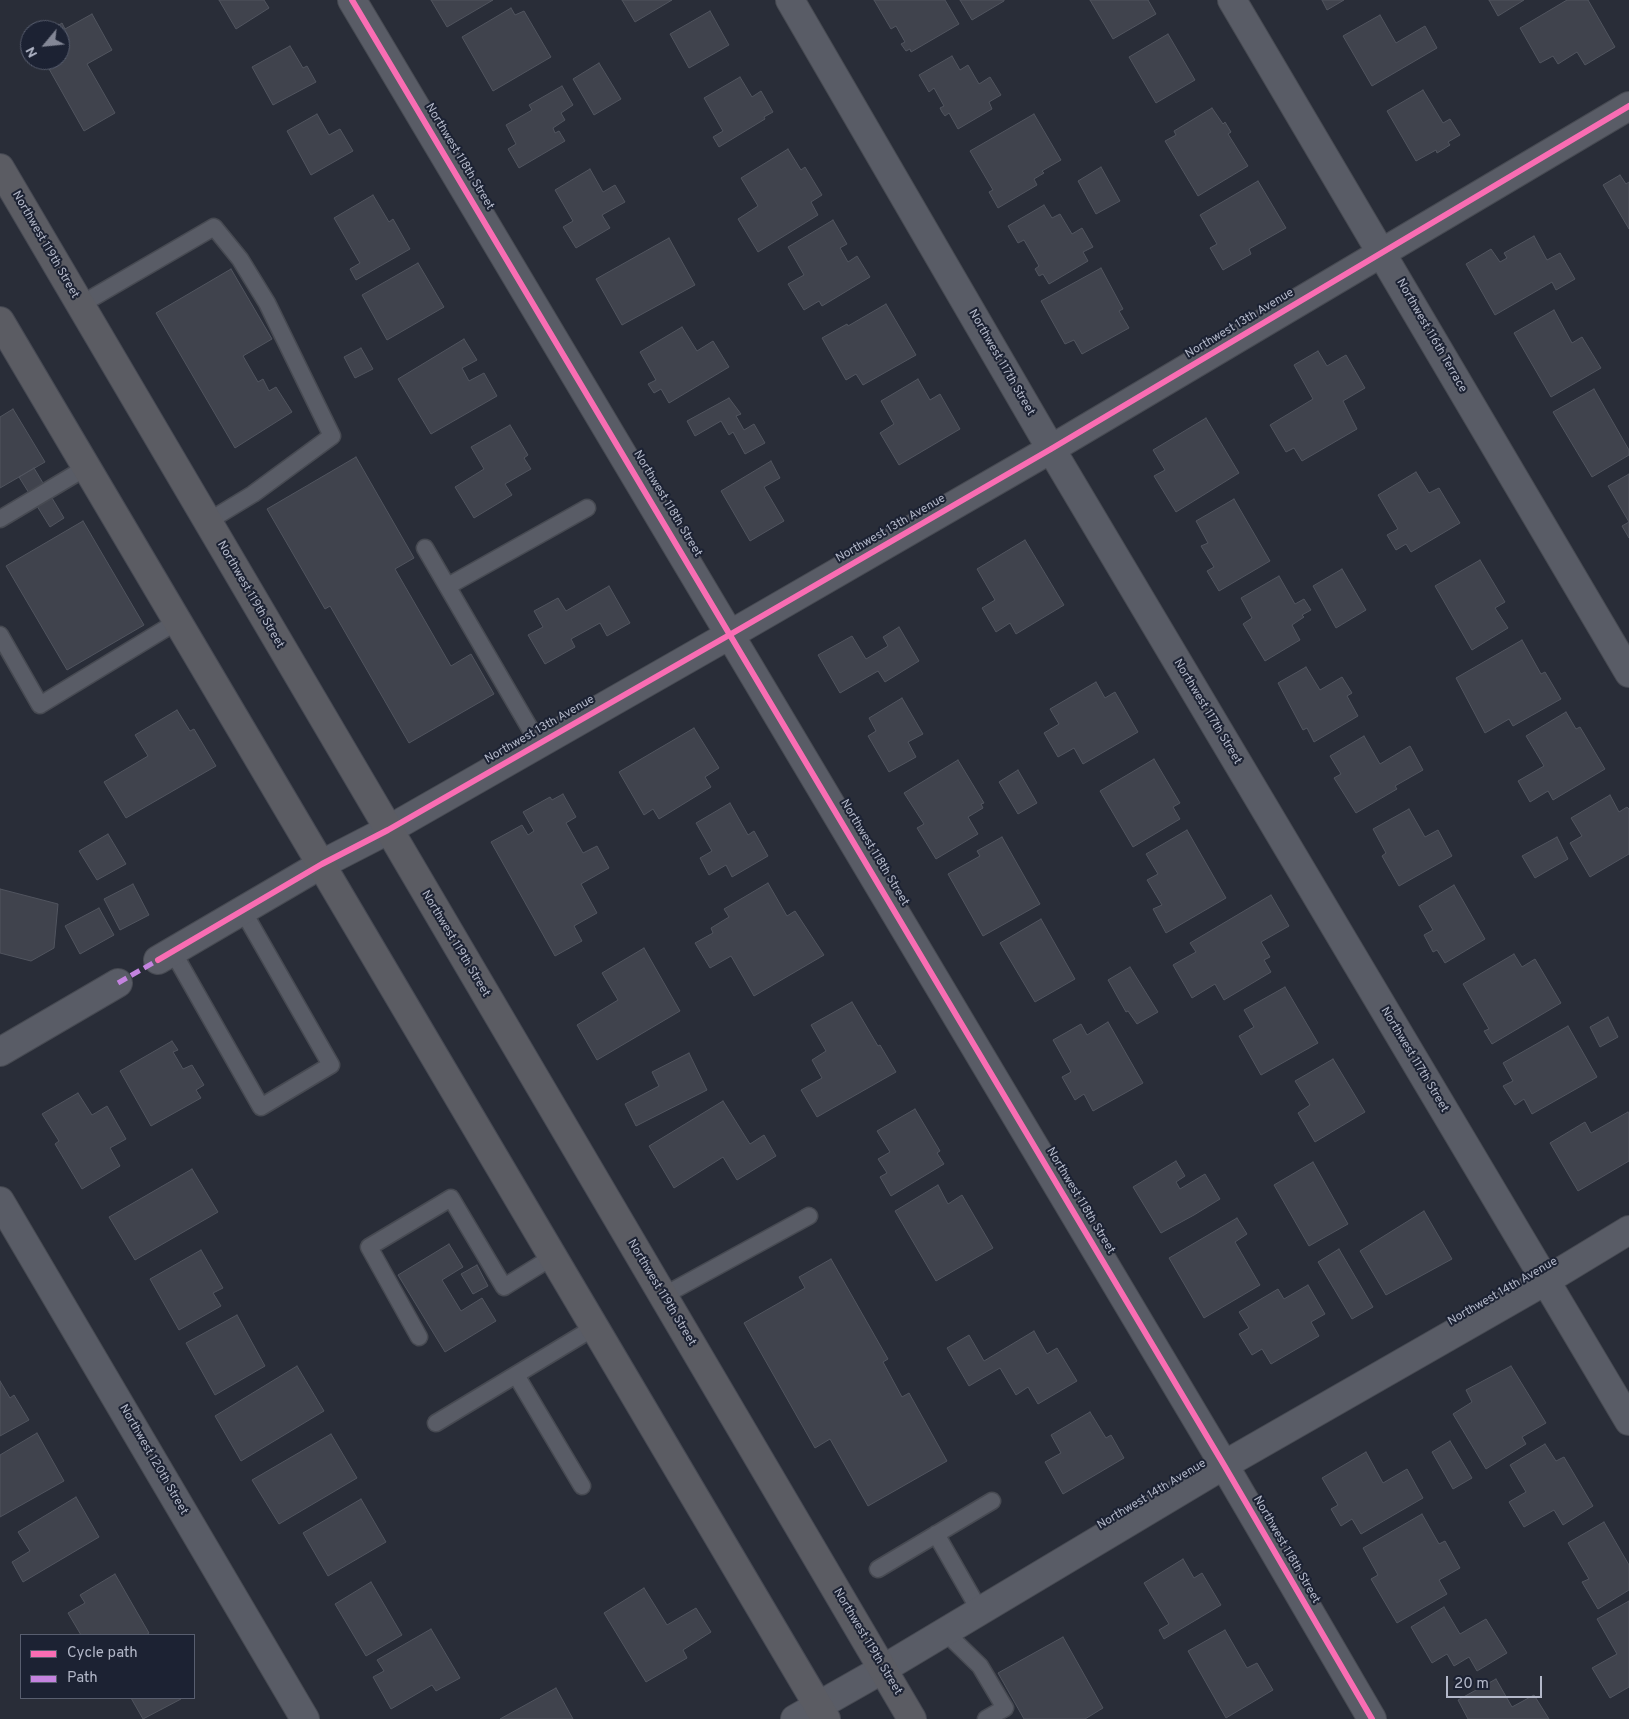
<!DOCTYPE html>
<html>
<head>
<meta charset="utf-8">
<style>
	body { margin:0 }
	#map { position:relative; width:1629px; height:1719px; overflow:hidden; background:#292d38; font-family:Overpass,sans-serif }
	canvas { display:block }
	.legend { position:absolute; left:20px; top:1634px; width:175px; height:65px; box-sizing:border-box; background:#1c2233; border:1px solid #585e6f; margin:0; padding:6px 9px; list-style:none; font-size:15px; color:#b3b8c9 }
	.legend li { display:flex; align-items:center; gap:10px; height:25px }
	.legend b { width:25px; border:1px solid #585e6f }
	.north { position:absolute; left:20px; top:20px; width:50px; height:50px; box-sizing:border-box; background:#1c2233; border:1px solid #585e6f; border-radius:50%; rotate:242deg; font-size:14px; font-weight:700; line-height:20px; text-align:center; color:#b3b8c9 }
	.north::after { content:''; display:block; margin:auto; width:18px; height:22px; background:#838796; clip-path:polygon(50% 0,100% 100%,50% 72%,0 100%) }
	.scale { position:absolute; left:1446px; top:1676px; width:96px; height:22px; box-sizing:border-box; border:2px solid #b3b8c9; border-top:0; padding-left:6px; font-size:15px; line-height:18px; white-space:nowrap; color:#b3b8c9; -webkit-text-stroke:4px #1c2233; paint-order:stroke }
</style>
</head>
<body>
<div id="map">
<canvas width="1629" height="1719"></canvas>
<ul class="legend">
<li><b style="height:6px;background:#f96db3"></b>Cycle path</li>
<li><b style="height:6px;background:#c483df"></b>Path</li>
</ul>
<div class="north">N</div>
<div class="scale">20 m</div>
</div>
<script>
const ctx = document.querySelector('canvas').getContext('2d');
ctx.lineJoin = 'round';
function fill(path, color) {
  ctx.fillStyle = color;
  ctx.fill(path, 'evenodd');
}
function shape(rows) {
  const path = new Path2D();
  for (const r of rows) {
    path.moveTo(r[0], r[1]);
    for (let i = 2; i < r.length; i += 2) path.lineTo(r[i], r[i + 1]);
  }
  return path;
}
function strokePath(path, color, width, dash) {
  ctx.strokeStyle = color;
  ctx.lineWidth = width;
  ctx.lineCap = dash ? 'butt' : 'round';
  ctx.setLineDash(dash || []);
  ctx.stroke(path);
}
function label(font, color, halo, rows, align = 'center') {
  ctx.font = font + ' Overpass,sans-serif';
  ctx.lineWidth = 4;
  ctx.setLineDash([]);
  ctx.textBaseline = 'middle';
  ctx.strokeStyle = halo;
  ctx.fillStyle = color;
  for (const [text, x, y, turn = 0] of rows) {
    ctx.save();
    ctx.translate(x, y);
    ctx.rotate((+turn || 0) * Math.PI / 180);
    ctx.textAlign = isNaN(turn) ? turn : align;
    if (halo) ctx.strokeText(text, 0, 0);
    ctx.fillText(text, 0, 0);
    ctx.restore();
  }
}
const building = shape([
	[219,0,264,0,269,8,236,29,219,0],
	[431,0,493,0,447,27,431,0],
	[622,0,672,0,635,22,622,0],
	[874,0,945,0,959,24,911,52,910,49,906,51,901,44,905,42,896,26,891,29,874,0],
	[960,0,1004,0,1004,1,972,20,960,0],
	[1090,0,1148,0,1156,14,1113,39,1090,0],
	[1322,0,1344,0,1327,10,1322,0],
	[1489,0,1524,0,1498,16,1489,0],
	[1567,0,1588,0,1615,47,1585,65,1577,52,1558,64,1553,56,1540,63,1520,28,1567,0],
	[511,8,515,15,524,11,551,57,493,91,462,37,511,8],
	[710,11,729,45,689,68,670,34,710,11],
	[92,14,112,50,87,64,115,113,84,131,44,60,60,60,60,30,51,30,62,23,65,29,92,14],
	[1380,15,1396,43,1425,26,1437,48,1372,86,1343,36,1380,15],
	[1168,34,1195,80,1156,103,1129,57,1168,34],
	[290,46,303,68,307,66,316,82,273,105,252,67,290,46],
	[952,56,960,70,968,65,979,84,990,77,1001,95,989,102,992,109,958,129,949,113,945,116,942,112,940,108,944,106,934,88,929,92,919,75,952,56],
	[599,63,621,99,594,115,573,79,599,63],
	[740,77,752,97,761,91,773,112,764,117,765,119,719,147,713,137,723,131,704,98,740,77],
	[562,86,573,105,561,113,565,120,553,128,555,133,559,131,565,141,519,168,508,149,516,144,506,125,532,110,529,105,562,86],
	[1423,90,1443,123,1450,119,1460,135,1448,142,1450,145,1437,153,1436,150,1416,161,1387,111,1423,90],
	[1212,108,1223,124,1225,122,1231,132,1228,134,1248,166,1198,196,1165,141,1176,135,1174,131,1212,108],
	[317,114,329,135,340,129,353,151,311,175,287,131,317,114],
	[1034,114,1061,160,1042,171,1044,173,1034,179,1037,185,998,208,989,192,993,190,970,151,1034,114],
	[788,149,801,170,805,167,822,195,811,202,818,215,758,252,738,219,758,206,741,178,788,149],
	[1101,167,1120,201,1096,214,1078,181,1101,167],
	[590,169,603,192,615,185,625,202,602,215,610,228,576,248,563,227,573,221,555,190,590,169],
	[1620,175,1626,184,1629,182,1629,229,1603,185,1620,175],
	[1258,181,1286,228,1249,249,1251,254,1223,270,1210,248,1217,244,1200,215,1258,181],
	[373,195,389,222,393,219,410,249,356,280,350,269,360,263,334,218,373,195],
	[1044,205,1052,218,1060,214,1072,234,1082,228,1093,247,1083,252,1088,261,1049,284,1043,274,1039,276,1035,269,1039,266,1024,240,1018,243,1008,226,1044,205],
	[833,220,847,244,840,248,848,262,857,256,870,277,822,306,819,301,804,310,788,284,804,275,788,247,833,220],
	[1534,236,1547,260,1560,253,1575,279,1556,290,1552,282,1495,315,1466,264,1491,249,1500,262,1507,258,1504,253,1534,236],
	[669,238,695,285,622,325,596,279,669,238],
	[418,263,444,307,387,340,362,295,418,263],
	[1101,268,1123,309,1119,311,1129,328,1082,354,1074,340,1065,344,1041,301,1101,268],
	[231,269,272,339,243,356,258,382,263,379,269,391,276,387,292,412,235,448,156,313,231,269],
	[886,304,916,355,863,385,856,374,846,380,822,338,847,324,848,326,886,304],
	[1554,310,1572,343,1582,337,1601,368,1551,397,1514,333,1554,310],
	[682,327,697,351,713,341,729,367,669,403,661,389,654,393,648,384,656,380,640,352,682,327],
	[464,339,477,360,462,368,469,381,484,373,497,396,431,434,398,379,464,339],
	[361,348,373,369,355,378,344,357,361,348],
	[1318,351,1327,366,1346,355,1365,388,1343,401,1357,429,1302,461,1294,448,1286,452,1270,425,1313,399,1294,365,1318,351],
	[918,379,930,400,940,394,960,429,899,465,880,433,894,424,881,401,918,379],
	[1594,389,1629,450,1629,455,1592,477,1553,412,1594,389],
	[729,398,741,414,736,416,744,430,754,424,765,443,745,454,733,432,729,435,721,421,695,436,687,421,729,398],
	[13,409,45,462,0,488,0,417,13,409],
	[1206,418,1239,473,1176,512,1154,476,1165,470,1153,450,1206,418],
	[510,425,528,455,524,458,531,469,505,484,512,495,474,518,455,487,484,469,471,447,510,425],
	[356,457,414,558,395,569,451,666,471,654,494,694,409,743,330,606,325,609,267,509,356,457],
	[771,461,780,478,764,487,784,521,750,541,721,491,771,461],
	[34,468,64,518,50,527,19,477,34,468],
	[1416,472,1429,493,1439,488,1460,523,1411,552,1406,544,1396,550,1387,535,1398,529,1378,495,1416,472],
	[1629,474,1629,538,1622,526,1629,522,1608,486,1629,474],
	[1234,499,1270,561,1219,591,1207,571,1214,567,1201,546,1208,543,1196,521,1234,499],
	[83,521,144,625,67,670,6,566,83,521],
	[1025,540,1064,605,1016,634,1010,623,996,632,982,608,995,600,977,569,1025,540],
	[1480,560,1505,602,1495,608,1508,628,1472,650,1435,586,1480,560],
	[1342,569,1366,610,1336,628,1313,586,1342,569],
	[1279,576,1295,604,1304,599,1311,610,1302,615,1304,617,1292,625,1300,640,1265,661,1243,624,1252,618,1241,598,1279,576],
	[609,586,630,623,607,636,600,623,571,639,575,647,545,664,528,635,543,627,534,611,558,598,566,611,609,586],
	[899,627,919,661,885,682,878,671,840,693,818,655,852,636,866,659,888,646,883,637,899,627],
	[1522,640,1541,674,1545,672,1561,699,1513,726,1509,719,1485,733,1456,678,1522,640],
	[1306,667,1320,690,1342,677,1352,693,1347,696,1358,716,1314,742,1307,728,1303,730,1278,683,1306,667],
	[1096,682,1105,698,1115,692,1138,732,1083,764,1074,748,1058,757,1044,733,1059,724,1050,709,1096,682],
	[902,698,923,734,908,742,916,757,889,772,868,736,876,731,869,718,902,698],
	[177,710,190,731,194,729,216,766,126,818,104,782,148,756,135,735,177,710],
	[1566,712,1576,729,1580,727,1605,769,1553,800,1548,791,1530,802,1518,781,1544,766,1526,736,1566,712],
	[694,728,719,768,705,777,711,787,659,819,653,809,644,815,619,772,694,728],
	[1364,736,1380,764,1410,746,1423,770,1395,786,1397,789,1356,813,1334,778,1341,774,1330,756,1364,736],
	[1154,759,1180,803,1173,807,1180,819,1133,847,1100,791,1154,759],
	[958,760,984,803,981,804,983,808,968,817,978,834,936,859,917,828,924,824,904,793,958,760],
	[1018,770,1037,803,1018,814,999,782,1018,770],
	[563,794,576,817,566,823,583,853,597,846,609,868,581,884,597,913,574,926,582,941,555,956,491,842,522,825,528,835,534,831,523,812,550,797,552,800,563,794],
	[1610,795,1619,812,1627,807,1629,809,1629,854,1590,877,1570,843,1582,836,1571,818,1610,795],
	[730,803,748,835,754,831,768,856,732,877,726,865,709,875,700,858,712,851,696,823,730,803],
	[1409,809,1425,837,1438,830,1452,856,1399,886,1382,856,1386,853,1373,829,1409,809],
	[1187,830,1226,898,1166,933,1153,909,1162,905,1147,880,1158,874,1146,854,1187,830],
	[108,834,126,864,97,880,79,851,108,834],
	[1002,837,1040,904,983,936,948,874,980,856,977,851,1002,837],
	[1557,837,1568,859,1535,878,1522,856,1557,837],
	[768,883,787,916,795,911,824,955,754,996,731,956,710,968,695,943,713,933,711,928,729,917,724,909,768,883],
	[133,884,149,915,120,930,104,899,133,884],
	[1454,885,1485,939,1445,963,1437,950,1433,952,1424,935,1433,930,1419,906,1454,885],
	[0,889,58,904,54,948,31,961,0,953,0,889],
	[1271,895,1289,926,1261,942,1270,957,1264,960,1271,972,1224,1000,1215,984,1192,998,1173,965,1196,952,1190,943,1271,895],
	[99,908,114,935,80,954,65,926,99,908],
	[1041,919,1075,979,1035,1002,1000,943,1041,919],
	[644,948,680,1011,597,1060,577,1025,618,1000,602,973,644,948],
	[1514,954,1522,967,1535,959,1561,1003,1492,1044,1484,1031,1489,1029,1463,984,1514,954],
	[1130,967,1158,1012,1137,1024,1128,1011,1126,1012,1108,980,1130,967],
	[1285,987,1318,1043,1261,1075,1239,1036,1254,1027,1244,1010,1285,987],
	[852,1002,878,1046,880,1045,896,1072,817,1117,801,1090,822,1078,812,1060,826,1051,811,1025,852,1002],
	[1608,1017,1618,1037,1600,1047,1590,1027,1608,1017],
	[1108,1022,1143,1083,1093,1111,1084,1094,1075,1100,1062,1077,1071,1072,1053,1040,1081,1024,1087,1035,1108,1022],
	[1568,1026,1597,1077,1532,1114,1524,1099,1515,1105,1503,1086,1513,1081,1503,1063,1568,1026],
	[172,1041,178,1050,173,1052,183,1069,192,1065,204,1085,196,1090,201,1098,151,1126,120,1071,172,1041],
	[689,1053,707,1090,636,1126,625,1104,659,1086,652,1072,689,1053],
	[1333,1059,1365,1112,1315,1142,1298,1113,1310,1105,1295,1081,1333,1059],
	[78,1093,92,1115,107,1106,126,1139,110,1148,120,1166,82,1189,55,1144,59,1141,42,1114,78,1093],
	[723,1101,750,1144,764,1135,776,1156,737,1180,723,1157,674,1188,649,1146,723,1101],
	[915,1109,940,1151,937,1153,944,1164,891,1196,880,1177,887,1173,878,1159,890,1152,877,1131,915,1109],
	[1628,1112,1629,1114,1629,1161,1578,1191,1550,1143,1585,1122,1591,1133,1628,1112],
	[1176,1161,1185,1176,1176,1182,1180,1189,1205,1174,1220,1199,1194,1215,1161,1233,1133,1187,1176,1161],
	[1313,1162,1348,1224,1309,1246,1274,1185,1313,1162],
	[192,1169,218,1212,135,1260,109,1217,192,1169],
	[938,1185,948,1204,962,1195,993,1248,936,1281,895,1211,938,1185],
	[1424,1211,1452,1259,1386,1295,1360,1251,1424,1211],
	[1237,1218,1247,1234,1235,1242,1260,1285,1204,1318,1169,1258,1237,1218],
	[449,1244,463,1267,442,1280,461,1311,482,1298,496,1321,445,1352,398,1275,449,1244],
	[1339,1249,1373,1307,1352,1319,1318,1262,1339,1249],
	[201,1250,223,1288,213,1293,221,1306,179,1330,150,1279,201,1250],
	[831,1259,888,1359,883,1362,902,1397,909,1393,947,1461,868,1506,830,1439,815,1448,744,1323,805,1288,799,1277,831,1259],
	[477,1265,488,1286,473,1294,461,1274,477,1265],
	[1308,1285,1325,1314,1311,1322,1319,1336,1271,1364,1262,1349,1252,1355,1239,1334,1249,1328,1239,1312,1278,1289,1284,1299,1308,1285],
	[237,1315,265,1366,215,1395,186,1343,237,1315],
	[1034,1331,1047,1354,1057,1348,1077,1381,1038,1404,1028,1387,1016,1395,1000,1368,969,1386,947,1348,969,1335,984,1361,1034,1331],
	[297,1366,324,1411,241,1461,215,1416,297,1366],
	[1511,1366,1546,1423,1522,1437,1526,1444,1486,1469,1453,1414,1472,1402,1466,1390,1511,1366],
	[0,1381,10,1398,14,1395,29,1420,0,1436,0,1381],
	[1090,1412,1106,1438,1111,1435,1124,1458,1063,1494,1045,1462,1061,1453,1051,1435,1090,1412],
	[37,1433,64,1481,0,1517,0,1455,37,1433],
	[331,1434,357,1478,279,1524,252,1480,331,1434],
	[1450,1441,1472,1478,1453,1489,1432,1452,1450,1441],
	[1545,1444,1556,1461,1564,1457,1593,1506,1563,1525,1554,1510,1524,1527,1509,1502,1526,1492,1510,1465,1545,1444],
	[1366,1452,1383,1483,1407,1469,1423,1498,1361,1534,1352,1519,1341,1526,1331,1509,1338,1505,1322,1478,1366,1452],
	[76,1497,99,1537,23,1582,12,1562,30,1551,18,1532,76,1497],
	[361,1499,386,1542,328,1576,303,1533,361,1499],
	[1422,1514,1439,1544,1445,1541,1460,1568,1439,1580,1447,1594,1397,1623,1371,1579,1378,1575,1363,1548,1422,1514],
	[1604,1522,1629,1565,1629,1590,1598,1609,1582,1582,1589,1579,1568,1543,1604,1522],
	[1183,1559,1194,1578,1202,1573,1221,1605,1164,1639,1159,1630,1169,1624,1144,1583,1183,1559],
	[115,1574,149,1633,146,1635,81,1635,68,1613,85,1603,80,1595,115,1574],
	[371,1582,402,1635,366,1656,335,1604,371,1582],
	[644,1588,667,1625,696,1608,711,1632,683,1650,687,1658,646,1682,604,1613,644,1588],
	[1629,1601,1629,1687,1610,1698,1592,1668,1617,1654,1597,1619,1629,1601],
	[1444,1607,1460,1634,1486,1619,1507,1653,1477,1671,1469,1657,1454,1666,1447,1654,1432,1663,1411,1627,1444,1607],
	[431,1629,460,1678,436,1691,432,1685,391,1709,373,1677,384,1671,377,1660,431,1629],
	[1225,1630,1247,1668,1257,1663,1273,1690,1226,1718,1188,1651,1225,1630],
	[1063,1637,1103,1708,1085,1719,1024,1719,998,1673,1063,1637],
	[1496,1679,1512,1707,1534,1695,1549,1719,1468,1719,1458,1700,1496,1679],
	[556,1688,573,1719,500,1719,556,1688],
	[131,1698,180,1698,181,1699,143,1719,131,1698]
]);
fill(building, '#40434d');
strokePath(building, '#51555f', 1);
const service = shape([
	[80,305,214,227,240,259,267,303,332,436,253,494,207,522],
	[0,519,87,467],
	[425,548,539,744],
	[448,586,587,508],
	[0,635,40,705,178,621],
	[173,952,261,1107,331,1065,243,911],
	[663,1296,809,1216],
	[419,1337,369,1247,451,1198,504,1287,554,1256],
	[516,1375,582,1486],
	[436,1423,595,1327],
	[936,1534,980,1611],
	[878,1569,992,1501],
	[945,1632,980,1666,1005,1708,986,1719]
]);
const minor = shape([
	[352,0,1224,1465,1372,1719],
	[790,0,1051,449,1629,1421],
	[1232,0,1629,673],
	[158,960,322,864,388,830,731,634,1051,449,1629,106],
	[0,1052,118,983],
	[0,1201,305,1719],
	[795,1719,883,1669,1224,1465,1545,1281,1629,1230]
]);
const trunk = shape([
	[0,168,912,1719],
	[0,321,826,1719]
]);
strokePath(service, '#474a52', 19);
strokePath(minor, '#474a52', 30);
strokePath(trunk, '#464953', 30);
strokePath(service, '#595c66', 16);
strokePath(minor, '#595c66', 28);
strokePath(trunk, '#5b5c63', 28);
strokePath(shape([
	[118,983,158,960]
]), '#c483df', 5, [10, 5]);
strokePath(shape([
	[352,0,1224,1465,1372,1719],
	[158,960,322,864,388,830,731,634,1051,449,1629,106]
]), '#f96db3', 6);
label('12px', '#b3b8c9', '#1c2233', [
	["Northwest 118th Street",459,157,59],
	["Northwest 119th Street",45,245,60],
	["Northwest 13th Avenue",1240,324,-31],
	["Northwest 116th Terrace",1431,336,60],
	["Northwest 117th Street",1001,363,60],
	["Northwest 118th Street",667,504,59],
	["Northwest 13th Avenue",891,529,-30],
	["Northwest 119th Street",250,595,60],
	["Northwest 117th Street",1207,712,59],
	["Northwest 13th Avenue",540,730,-30],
	["Northwest 118th Street",874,853,59],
	["Northwest 119th Street",455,944,59],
	["Northwest 117th Street",1414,1060,59],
	["Northwest 118th Street",1080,1201,59],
	["Northwest 14th Avenue",1503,1292,-30],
	["Northwest 119th Street",661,1293,59],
	["Northwest 120th Street",153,1460,60],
	["Northwest 14th Avenue",1152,1495,-31],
	["Northwest 118th Street",1286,1550,60],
	["Northwest 119th Street",867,1642,59]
]);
</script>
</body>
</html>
